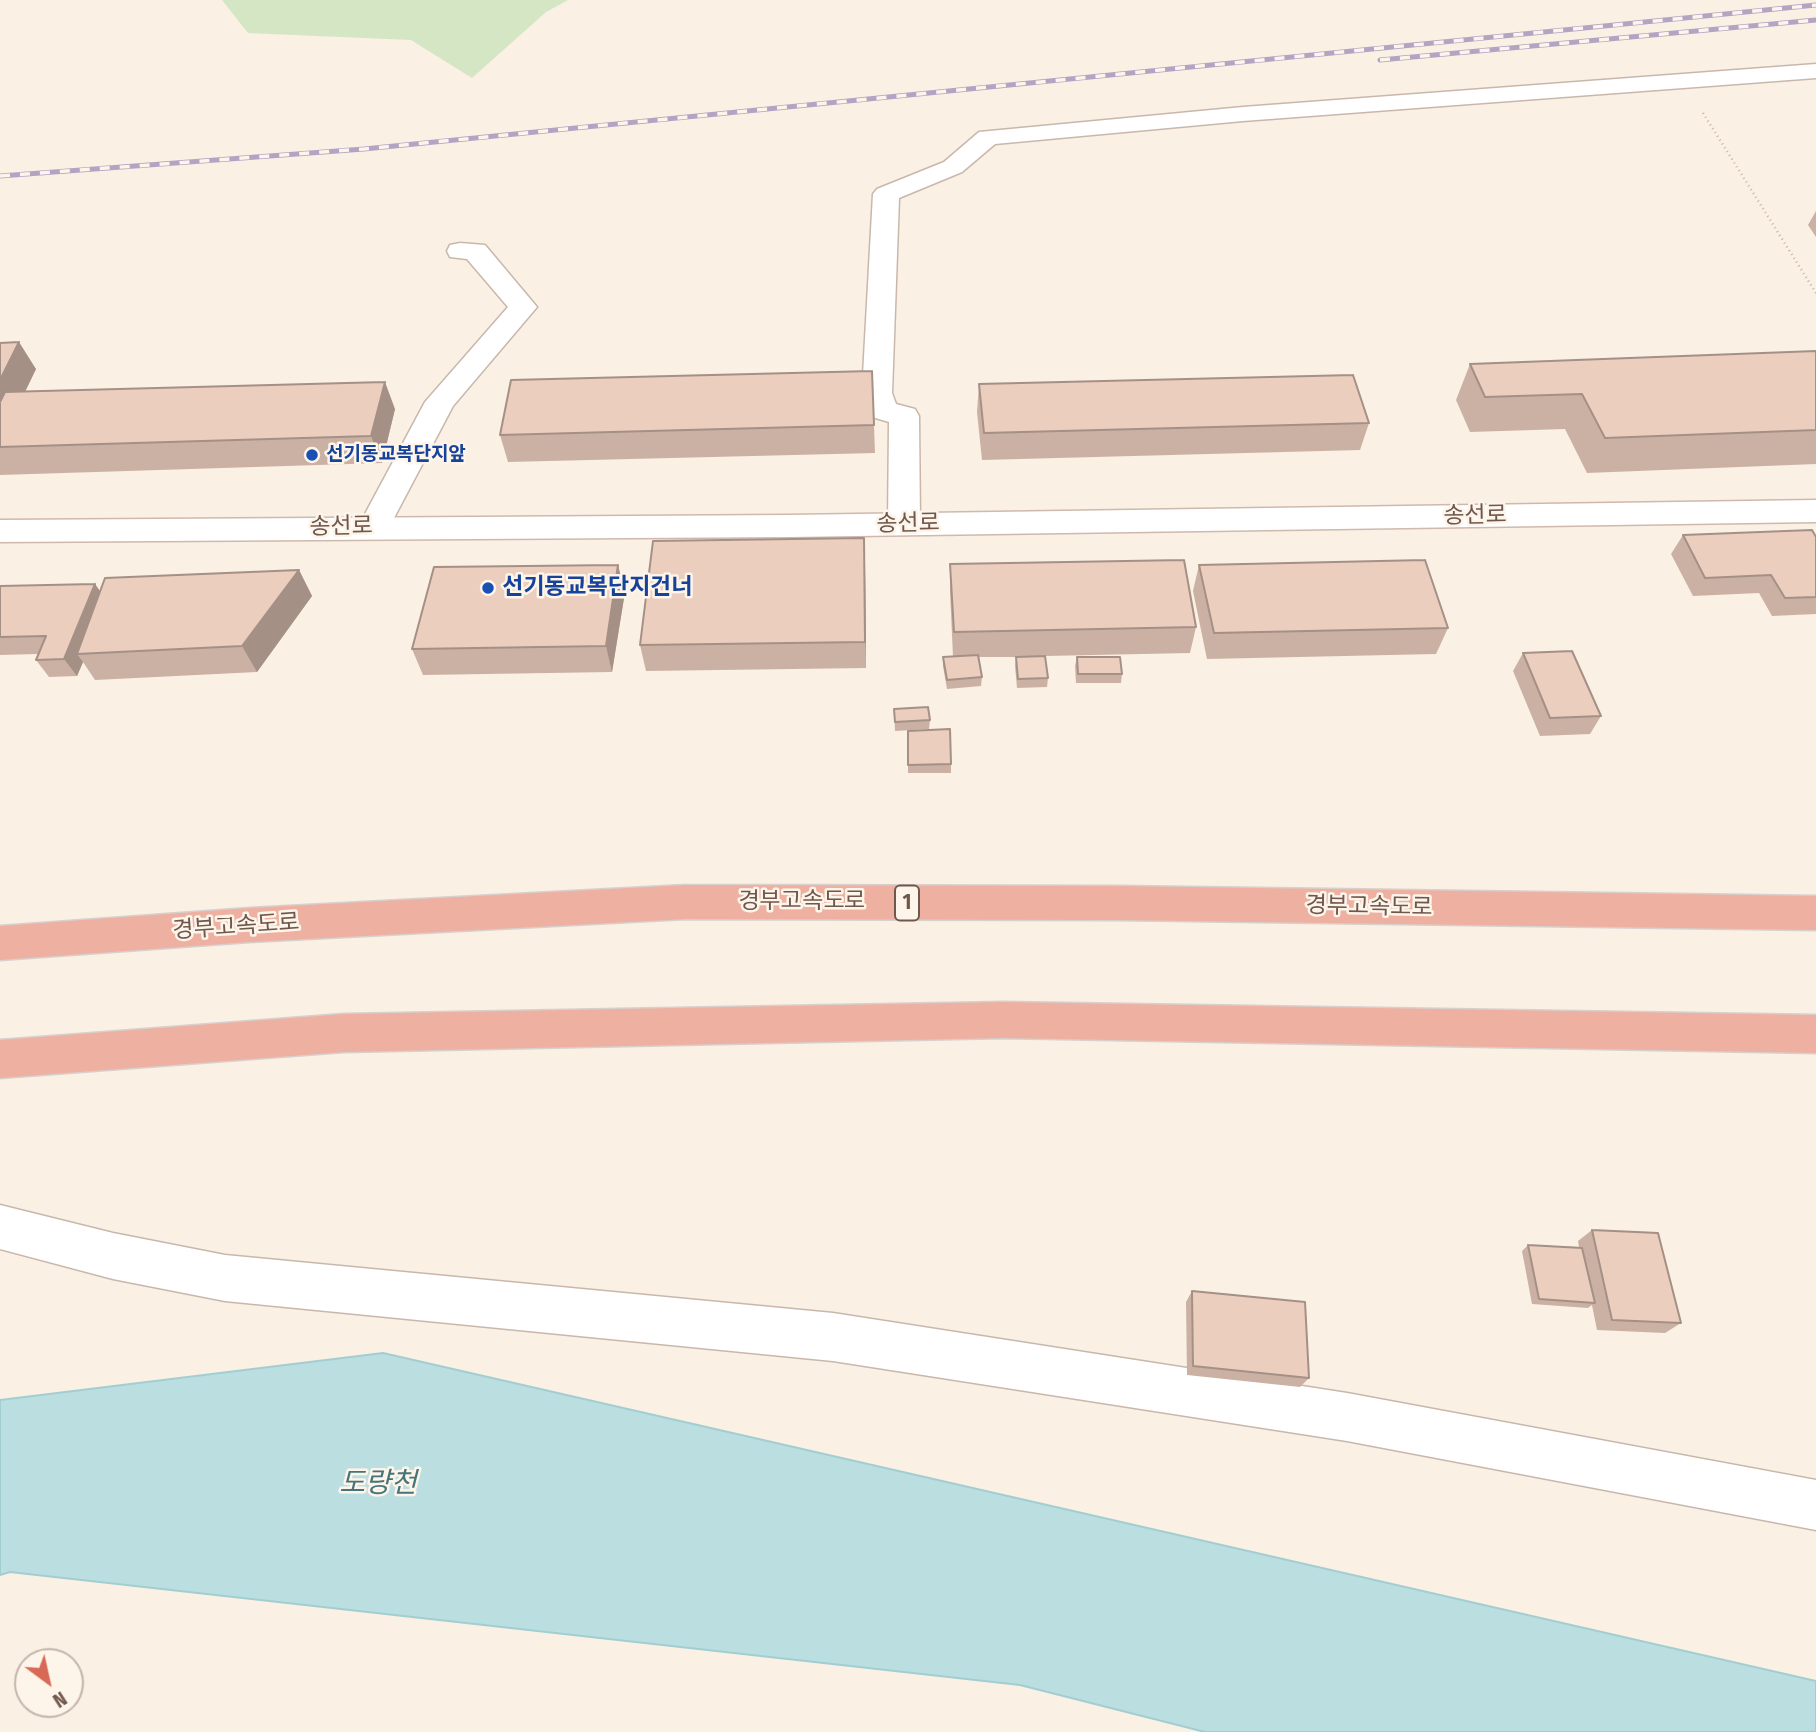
<!DOCTYPE html>
<html>
<head>
<meta charset="utf-8">
<style>
	body { margin:0 }
	#map { position:relative; width:1816px; height:1732px; overflow:hidden; background:#faf0e4; font-family:"Fira Sans Condensed",sans-serif }
	canvas { display:block }
	.north { position:absolute; left:14px; top:1648px; width:70px; height:70px; box-sizing:border-box; background:#fdf4ea; border:2px solid #c5b5ab; border-radius:50%; rotate:147deg; font-size:19px; font-weight:700; line-height:28px; text-align:center; color:#70574c }
	.north::after { content:''; display:block; margin:auto; width:24px; height:32px; background:#d86a55; clip-path:polygon(50% 0,100% 100%,50% 72%,0 100%) }
</style>
</head>
<body>
<div id="map">
<canvas width="1816" height="1732"></canvas>
<div class="north">N</div>
</div>
<script>
const ctx = document.querySelector('canvas').getContext('2d');
ctx.lineJoin = 'round';
function fill(path, color) {
  ctx.fillStyle = color;
  ctx.fill(path, 'evenodd');
}
function shape(rows) {
  const path = new Path2D();
  for (const r of rows) {
    path.moveTo(r[0], r[1]);
    for (let i = 2; i < r.length; i += 2) path.lineTo(r[i], r[i + 1]);
  }
  return path;
}
function strokePath(path, color, width, dash) {
  ctx.strokeStyle = color;
  ctx.lineWidth = width;
  ctx.lineCap = dash ? 'butt' : 'round';
  ctx.setLineDash(dash || []);
  ctx.stroke(path);
}
function label(font, color, halo, rows, align = 'center') {
  ctx.font = font + ' "Fira Sans Condensed","Noto Sans KR",sans-serif';
  ctx.lineWidth = 5;
  ctx.setLineDash([]);
  ctx.textBaseline = 'middle';
  ctx.strokeStyle = halo;
  ctx.fillStyle = color;
  for (const [text, x, y, turn = 0] of rows) {
    ctx.save();
    ctx.translate(x, y);
    ctx.rotate((+turn || 0) * Math.PI / 180);
    ctx.textAlign = isNaN(turn) ? turn : align;
    if (halo) ctx.strokeText(text, 0, 0);
    ctx.fillText(text, 0, 0);
    ctx.restore();
  }
}
fill(shape([
	[222,0,568,0,546,12,472,78,411,40,248,33]
]), '#d4e6c4');
const water = shape([
	[383,1353,1816,1681,1816,1732,1205,1732,1020,1685,10,1572,0,1575,0,1400,383,1353]
]);
fill(water, '#bbdee1');
strokePath(water, '#a2ced2', 2);
const minor = shape([
	[1816,64,1816,78,1243,121,995,144,962,172,899,198,892,393,896,404,915,409,919,416,920,524,915,532,904,535,893,532,888,524,889,422,872,417,862,393,873,194,877,189,944,162,979,132,1243,107,1816,64],
	[460,243,485,245,537,307,453,406,385,535,374,538,363,535,358,527,425,402,508,307,467,259,450,257,447,251,450,245,460,243],
	[0,1205,113,1233,225,1255,833,1313,1347,1393,1816,1480,1816,1530,1347,1441,833,1361,225,1301,113,1279,0,1249,0,1205]
]);
const secondary = shape([
	[1816,500,1816,522,789,537,0,542,0,520,789,515,1816,500]
]);
const motorway = shape([
	[686,885,1119,886,1816,896,1816,930,1119,920,686,919,250,942,0,960,0,926,250,908,686,885],
	[1003,1002,1816,1015,1816,1053,1003,1038,344,1052,0,1078,0,1040,344,1014,1003,1002]
]);
strokePath(minor, '#cab7ac', 3);
strokePath(secondary, '#cfb9ad', 3);
strokePath(motorway, '#d7d0cd', 3);
strokePath(shape([
	[1703,113,1816,293]
]), '#d1b1a2', 2.5, [1, 3.5]);
fill(minor, '#fff');
fill(secondary, '#fff');
fill(motorway, '#eeb0a1');
const rail = shape([
	[1380,60,1816,20],
	[0,176,364,149,1816,5]
]);
strokePath(rail, '#b2a4c2', 5);
strokePath(rail, '#fdf4ea', 3.5, [10]);
fill(shape([
	[1816,211,1816,237,1808,225],
	[0,343,36,369,25,392,395,409,382,463,0,475],
	[1816,351,1816,464,1587,473,1565,429,1470,432,1456,400,1470,364],
	[872,371,875,453,508,462,500,435],
	[979,384,1369,423,1360,450,982,460,977,412],
	[1683,535,1816,537,1816,614,1772,616,1759,593,1693,596,1671,554],
	[950,564,1196,627,1190,653,1045,656,1048,678,1047,687,1017,688,1015,666,1016,657,1027,657,979,657,982,677,981,686,947,689,943,666,943,657,953,657,950,591],
	[865,565,866,668,646,671,640,645],
	[1199,565,1448,628,1436,654,1207,659,1193,591],
	[299,570,312,596,257,672,95,680,83,662,77,676,49,677,36,660,38,654,0,655,0,586,95,584,100,591],
	[625,592,612,672,423,675,412,649],
	[1523,653,1601,716,1590,734,1540,736,1513,671],
	[1077,657,1122,674,1121,683,1076,683,1075,666],
	[894,709,930,720,929,729,895,731],
	[908,731,951,764,951,773,908,773],
	[1592,1230,1681,1323,1665,1333,1597,1330,1592,1305,1588,1308,1532,1304,1522,1251,1528,1245,1579,1247,1578,1241],
	[1192,1291,1309,1378,1300,1387,1187,1375,1186,1302]
]), '#cbb1a4');
fill(shape([
	[19,342,36,369,0,443,0,380],
	[385,382,395,409,382,463,371,436],
	[864,538,865,565,866,668,865,642],
	[618,565,625,592,612,672,606,646],
	[299,570,312,596,257,672,242,646],
	[95,584,107,602,77,654,83,662,77,676,64,659]
]), '#a59086');
const building = shape([
	[19,342,0,380,0,343,19,342],
	[1816,351,1816,430,1605,438,1582,394,1485,397,1470,364,1816,351],
	[872,371,874,425,500,435,511,380,872,371],
	[1353,375,1369,423,984,433,979,384,1353,375],
	[385,382,371,436,0,447,0,402,5,392,385,382],
	[1812,530,1816,537,1816,597,1785,598,1771,575,1705,578,1683,535,1812,530],
	[864,538,865,642,640,645,653,541,864,538],
	[1184,560,1196,627,954,632,950,564,1184,560],
	[1425,560,1448,628,1214,633,1199,565,1425,560],
	[618,565,606,646,412,649,434,567,618,565],
	[299,570,242,646,77,654,105,578,299,570],
	[95,584,64,659,36,660,46,636,0,637,0,586,95,584],
	[1572,651,1601,716,1550,718,1523,653,1572,651],
	[978,655,982,677,947,680,943,657,978,655],
	[1045,656,1048,678,1018,679,1016,657,1045,656],
	[1077,657,1120,657,1122,674,1078,674,1077,657],
	[928,707,930,720,895,722,894,709,928,707],
	[950,729,951,764,908,765,908,731,950,729],
	[1592,1230,1658,1233,1681,1323,1612,1320,1592,1230],
	[1528,1245,1582,1248,1595,1303,1539,1299,1528,1245],
	[1192,1291,1305,1302,1309,1378,1193,1366,1192,1291]
]);
fill(building, '#eccebf');
strokePath(building, '#a59086', 2);
for (const [x, y, r, color] of [
	[312,455,7,"#1a4fb4"],
	[488,588,7,"#1a4fb4"]
]) {
  const dot = new Path2D();
  dot.arc(x, y, r, 0, 2 * Math.PI);
  ctx.fillStyle = color;
  ctx.fill(dot);
  strokePath(dot, '#fdf4ea', 2.5);
}
label('bold 19px', '#164399', '#fdf4ea', [
	["선기동교복단지앞",326,455]
], 'left');
for (const [x, y, w] of [
	[907,903,24]
]) {
  const box = new Path2D();
  box.roundRect(x - w / 2, y - 17.5, w, 35, 5);
  ctx.fillStyle = '#fdf4ea';
  ctx.fill(box);
  strokePath(box, '#70574c', 2);
}
label('bold 21px', '#70574c', null, [
	["1",907,903]
]);
label('23px', '#70574c', '#fdf4ea', [
	["송선로",1475,516,-1],
	["송선로",908,524,-1],
	["송선로",341,527,-1],
	["경부고속도로",802,902],
	["경부고속도로",1369,907,1],
	["경부고속도로",236,927,-4]
]);
label('bold 23px', '#164399', '#fdf4ea', [
	["선기동교복단지건너",502,588]
], 'left');
label('italic 28px', '#45757b', '#fdf4ea', [
	["도량천",378,1484]
]);
</script>
</body>
</html>
